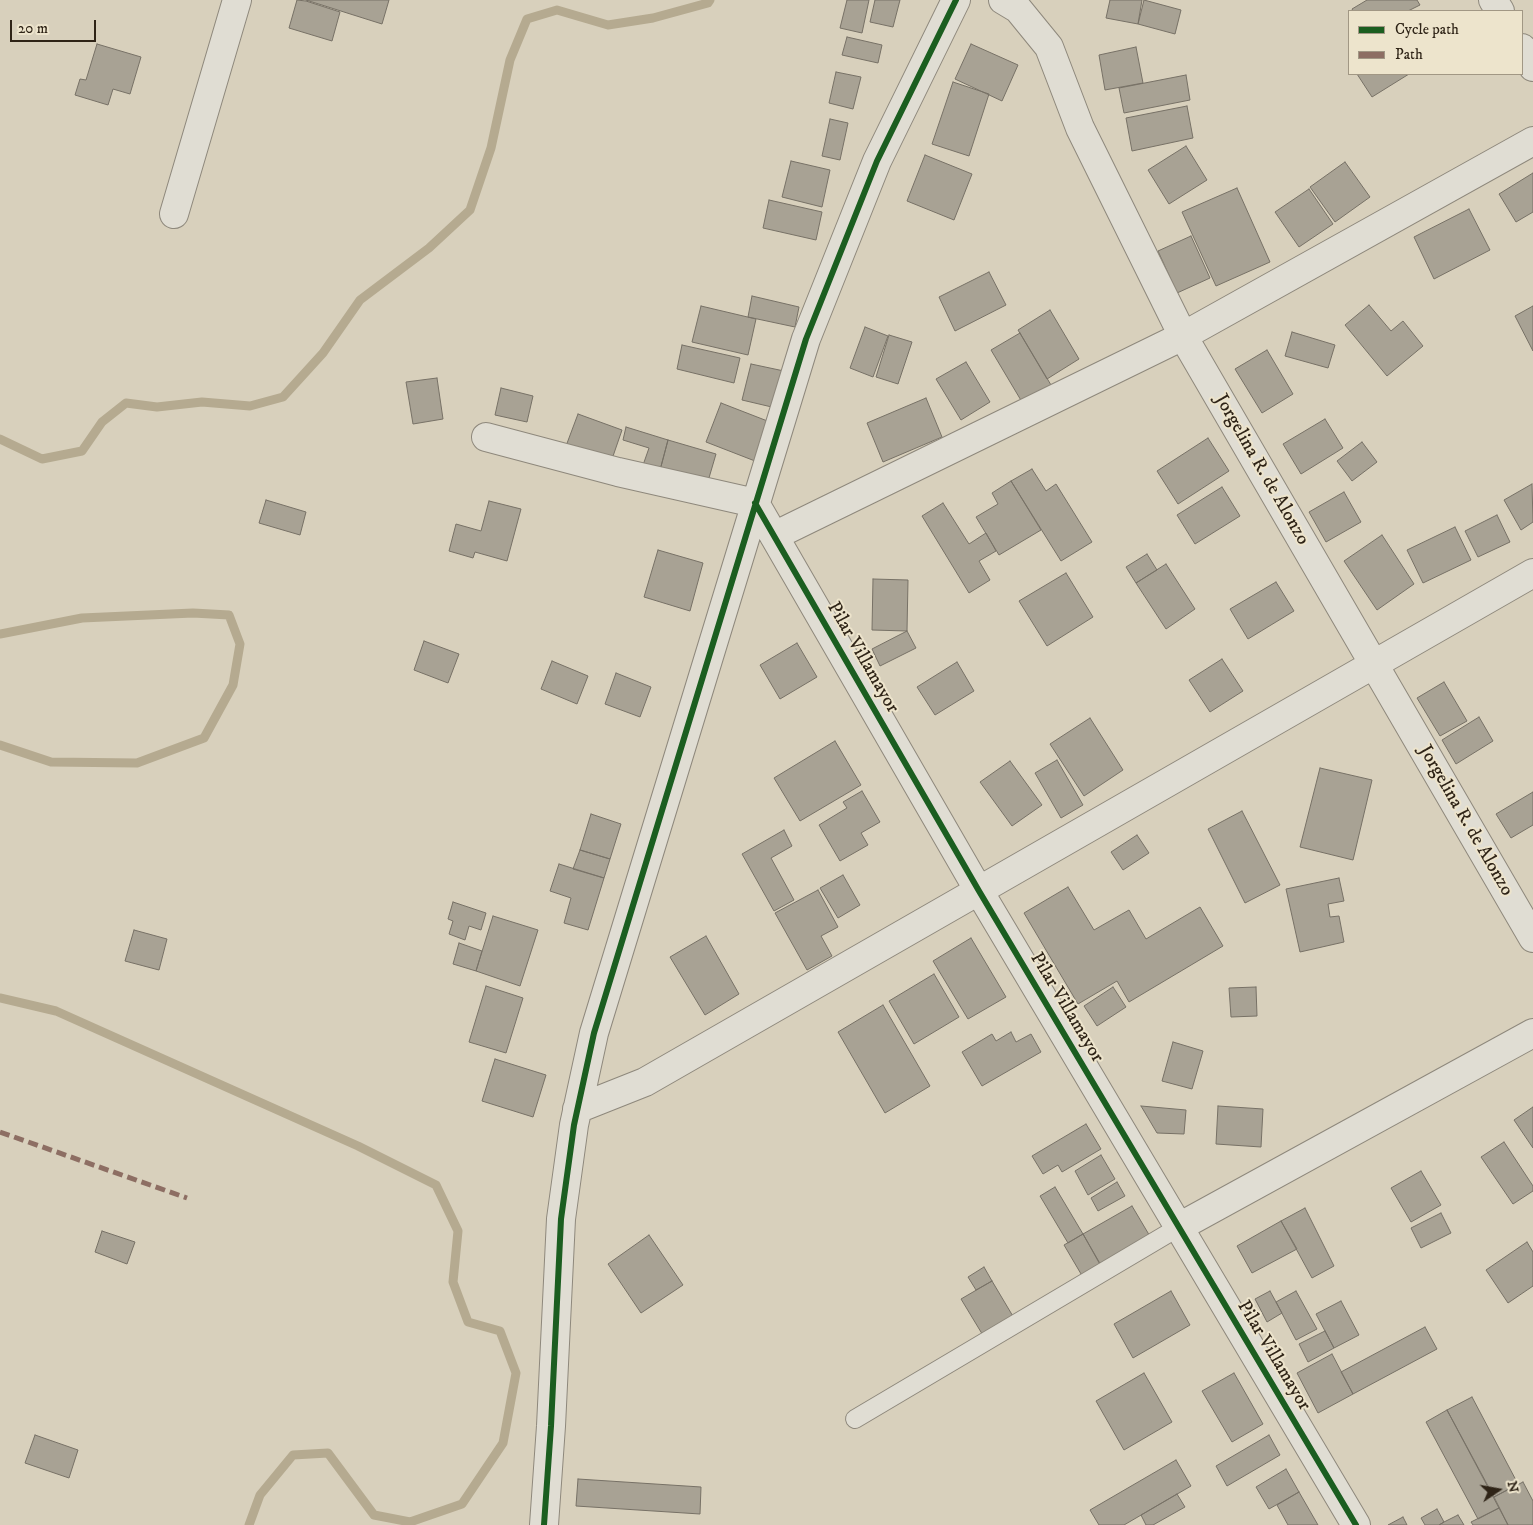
<!DOCTYPE html>
<html>
<head>
<meta charset="utf-8">
<style>
	body { margin:0 }
	#map { position:relative; width:1533px; height:1525px; overflow:hidden; background:#d8d0bc; font-family:"IM FELL DW Pica",serif }
	canvas { display:block }
	.legend { position:absolute; left:1348px; top:10px; width:175px; height:65px; box-sizing:border-box; background:#ede4cc; border:1px solid #a19784; margin:0; padding:6px 9px; list-style:none; font-size:15px; color:#2f2417 }
	.legend li { display:flex; align-items:center; gap:10px; height:25px }
	.legend b { width:25px; border:1px solid #a19784 }
	.north { position:absolute; left:1473px; top:1465px; width:50px; height:50px; -webkit-text-stroke:4px #ede4cc; paint-order:stroke; rotate:78deg; font-size:14px; font-weight:700; line-height:20px; text-align:center; color:#2f2417 }
	.north::after { content:''; display:block; margin:auto; width:18px; height:22px; background:#2f2417; clip-path:polygon(50% 0,100% 100%,50% 72%,0 100%) }
	.scale { position:absolute; left:10px; top:20px; width:86px; height:22px; box-sizing:border-box; border:2px solid #2f2417; border-top:0; padding-left:6px; font-size:15px; line-height:18px; white-space:nowrap; color:#2f2417; -webkit-text-stroke:4px #ede4cc; paint-order:stroke }
</style>
</head>
<body>
<div id="map">
<canvas width="1533" height="1525"></canvas>
<ul class="legend">
<li><b style="height:6px;background:#1b5e20"></b>Cycle path</li>
<li><b style="height:6px;background:#8d6e63"></b>Path</li>
</ul>
<div class="north">N</div>
<div class="scale">20 m</div>
</div>
<script>
const ctx = document.querySelector('canvas').getContext('2d');
ctx.lineJoin = 'round';
function shape(rows) {
  const path = new Path2D();
  for (const r of rows) {
    path.moveTo(r[0], r[1]);
    for (let i = 2; i < r.length; i += 2) path.lineTo(r[i], r[i + 1]);
  }
  return path;
}
function strokePath(path, color, width, dash) {
  ctx.strokeStyle = color;
  ctx.lineWidth = width;
  ctx.lineCap = dash ? 'butt' : 'round';
  ctx.setLineDash(dash || []);
  ctx.stroke(path);
}
function fill(path, color) {
  ctx.fillStyle = color;
  ctx.fill(path, 'evenodd');
}
function label(font, color, halo, rows, align = 'center') {
  ctx.font = font + ' "IM FELL DW Pica",serif';
  ctx.lineWidth = 4;
  ctx.setLineDash([]);
  ctx.textBaseline = 'middle';
  ctx.strokeStyle = halo;
  ctx.fillStyle = color;
  for (const [text, x, y, turn = 0] of rows) {
    ctx.save();
    ctx.translate(x, y);
    ctx.rotate((+turn || 0) * Math.PI / 180);
    ctx.textAlign = isNaN(turn) ? turn : align;
    if (halo) ctx.strokeText(text, 0, 0);
    ctx.fillText(text, 0, 0);
    ctx.restore();
  }
}
strokePath(shape([
	[0,439,42,459,82,451,102,422,126,403,157,407,202,402,250,406,283,397,323,353,360,300,429,248,470,210,491,148,510,60,527,19,557,10,608,25,653,18,708,3,710,0],
	[0,634,82,618,193,613,229,615,240,644,233,685,204,738,137,763,51,762,0,745],
	[0,998,56,1011,358,1146,436,1185,458,1231,453,1282,468,1322,500,1331,516,1373,503,1443,462,1504,410,1522,374,1515,328,1453,293,1455,260,1495,249,1525]
]), '#b5aa90', 9);
const building = shape([
	[297,0,306,1,340,12,332,41,289,28,297,0],
	[306,0,389,0,382,24,306,0],
	[847,0,869,0,862,33,840,28,847,0],
	[875,0,900,0,893,27,870,22,875,0],
	[1110,0,1142,0,1138,24,1106,18,1110,0],
	[1144,0,1181,10,1175,34,1138,24,1144,0],
	[1367,0,1417,0,1420,5,1408,11,1353,11,1352,9,1367,0],
	[847,37,882,45,878,63,842,55,847,37],
	[97,44,141,57,130,94,113,89,108,105,75,95,80,79,86,80,97,44],
	[971,44,1018,65,1002,101,955,79,971,44],
	[1136,47,1143,83,1105,90,1099,55,1136,47],
	[836,72,861,77,853,109,829,103,836,72],
	[1357,74,1409,74,1372,97,1357,74],
	[1186,75,1190,100,1124,113,1119,88,1186,75],
	[953,82,989,94,969,156,932,144,953,82],
	[1187,106,1193,138,1132,151,1126,118,1187,106],
	[830,119,848,123,840,160,822,156,830,119],
	[1186,146,1207,180,1169,204,1148,170,1186,146],
	[925,155,972,174,954,220,907,201,925,155],
	[791,161,830,170,822,207,782,197,791,161],
	[1345,162,1370,197,1335,222,1310,187,1345,162],
	[1533,173,1533,212,1516,222,1499,194,1533,173],
	[1237,188,1270,262,1216,286,1182,212,1237,188],
	[1309,189,1333,224,1299,247,1275,212,1309,189],
	[769,200,822,212,816,240,763,228,769,200],
	[1469,209,1490,250,1434,279,1414,237,1469,209],
	[1191,236,1210,278,1177,293,1158,251,1191,236],
	[989,272,1006,305,955,331,939,297,989,272],
	[752,296,799,307,795,327,748,317,752,296],
	[1369,305,1391,331,1403,321,1423,346,1387,376,1345,325,1369,305],
	[701,306,756,319,748,355,692,342,701,306],
	[1533,306,1533,351,1515,316,1533,306],
	[1050,310,1079,359,1047,379,1018,330,1050,310],
	[865,327,888,336,873,377,850,368,865,327],
	[1292,332,1335,345,1328,368,1285,356,1292,332],
	[1020,333,1051,385,1022,402,991,350,1020,333],
	[889,335,912,342,898,384,876,377,889,335],
	[682,345,740,358,734,383,677,369,682,345],
	[1267,350,1293,394,1262,413,1235,369,1267,350],
	[966,362,990,402,961,420,936,379,966,362],
	[751,364,784,371,776,408,742,400,751,364],
	[437,378,443,419,413,424,406,382,437,378],
	[501,388,533,396,527,422,495,415,501,388],
	[926,398,942,437,883,462,867,423,926,398],
	[721,403,770,422,755,461,706,442,721,403],
	[578,414,622,430,611,462,566,446,578,414],
	[1325,419,1343,448,1301,474,1283,444,1325,419],
	[626,427,668,440,659,474,642,468,649,448,623,440,626,427],
	[1208,438,1229,471,1178,504,1157,471,1208,438],
	[668,440,716,454,706,488,659,474,668,440],
	[1362,442,1377,462,1352,481,1337,461,1362,442],
	[1032,469,1046,491,1056,484,1092,542,1061,561,1011,481,1032,469],
	[1011,481,1041,530,999,555,976,517,998,504,992,493,1011,481],
	[1532,484,1533,522,1521,530,1504,500,1532,484],
	[1222,487,1240,516,1195,544,1177,515,1222,487],
	[1344,492,1361,522,1326,542,1309,512,1344,492],
	[266,500,306,512,300,535,259,523,266,500],
	[489,501,521,509,507,561,475,552,473,558,449,551,456,524,481,531,489,501],
	[943,503,969,544,986,533,996,551,979,561,990,580,969,593,922,516,943,503],
	[1497,515,1510,542,1478,557,1465,531,1497,515],
	[1455,527,1471,560,1423,583,1407,550,1455,527],
	[1382,535,1414,584,1377,610,1344,561,1382,535],
	[658,550,703,563,690,611,644,597,658,550],
	[1147,554,1157,570,1136,583,1126,567,1147,554],
	[1166,564,1195,609,1166,629,1136,583,1166,564],
	[1066,573,1093,617,1047,646,1019,601,1066,573],
	[873,579,908,580,907,631,872,630,873,579],
	[1276,582,1294,611,1248,639,1230,609,1276,582],
	[907,631,916,648,880,666,872,649,907,631],
	[424,641,459,654,448,683,414,670,424,641],
	[797,643,817,677,780,699,760,665,797,643],
	[1222,659,1243,691,1210,712,1189,680,1222,659],
	[552,661,588,676,577,704,541,689,552,661],
	[957,662,974,691,935,715,917,687,957,662],
	[616,673,651,687,640,717,605,704,616,673],
	[1444,682,1467,721,1440,736,1417,698,1444,682],
	[1479,717,1493,741,1456,764,1442,740,1479,717],
	[1090,718,1123,770,1084,796,1050,744,1090,718],
	[835,741,861,785,800,821,774,778,835,741],
	[1057,760,1083,805,1061,818,1035,773,1057,760],
	[1010,761,1042,805,1012,826,980,782,1010,761],
	[1320,768,1372,780,1353,860,1300,847,1320,768],
	[862,791,880,822,861,833,868,845,840,861,819,825,847,808,843,802,862,791],
	[1533,792,1533,825,1511,838,1496,814,1533,792],
	[1242,811,1280,885,1245,903,1208,829,1242,811],
	[591,814,621,824,610,859,580,850,591,814],
	[784,830,792,846,771,858,794,900,774,911,742,854,784,830],
	[1137,835,1149,853,1123,870,1111,852,1137,835],
	[580,850,610,859,604,878,573,869,580,850],
	[559,864,604,878,588,930,564,923,571,898,550,891,559,864],
	[843,875,860,905,838,918,820,888,843,875],
	[1339,878,1344,901,1328,904,1330,917,1339,916,1344,942,1300,952,1286,889,1339,878],
	[1068,887,1094,930,1129,910,1146,939,1200,907,1223,946,1129,1002,1117,981,1078,1004,1024,913,1068,887],
	[818,890,838,927,821,936,832,956,807,970,775,913,818,890],
	[453,902,486,913,481,930,469,926,465,940,449,934,453,921,448,919,453,902],
	[493,916,538,930,520,986,476,971,493,916],
	[134,930,167,939,159,970,125,961,134,930],
	[706,936,739,994,705,1015,670,957,706,936],
	[971,938,1006,997,968,1019,933,961,971,938],
	[459,943,482,951,476,971,453,964,459,943],
	[934,974,959,1017,914,1044,889,1001,934,974],
	[486,986,523,998,506,1053,469,1042,486,986],
	[1113,987,1126,1007,1097,1026,1084,1006,1113,987],
	[1256,987,1257,1016,1231,1017,1229,988,1256,987],
	[883,1005,930,1086,885,1113,838,1032,883,1005],
	[1011,1032,1016,1042,1031,1034,1041,1052,982,1086,962,1052,992,1034,996,1041,1011,1032],
	[1173,1042,1203,1051,1192,1089,1162,1081,1173,1042],
	[495,1059,546,1075,533,1117,482,1101,495,1059],
	[1141,1106,1186,1110,1184,1134,1157,1133,1141,1106],
	[1218,1106,1263,1109,1261,1147,1216,1144,1218,1106],
	[1533,1107,1533,1148,1514,1120,1533,1107],
	[1086,1124,1101,1149,1062,1172,1058,1165,1043,1174,1032,1156,1086,1124],
	[1504,1142,1533,1186,1533,1191,1513,1204,1481,1157,1504,1142],
	[1101,1155,1115,1179,1088,1195,1075,1171,1101,1155],
	[1421,1171,1441,1205,1411,1222,1391,1188,1421,1171],
	[1117,1182,1125,1196,1098,1211,1091,1198,1117,1182],
	[1055,1187,1083,1234,1068,1243,1040,1196,1055,1187],
	[1132,1206,1151,1238,1102,1267,1083,1234,1132,1206],
	[1305,1208,1334,1266,1312,1278,1281,1221,1305,1208],
	[1441,1213,1451,1233,1421,1248,1411,1228,1441,1213],
	[1281,1221,1297,1249,1252,1273,1237,1246,1281,1221],
	[102,1231,135,1242,127,1264,95,1252,102,1231],
	[1083,1234,1102,1268,1084,1279,1064,1245,1083,1234],
	[649,1235,683,1285,641,1313,608,1264,649,1235],
	[1527,1242,1533,1252,1533,1286,1508,1303,1486,1270,1527,1242],
	[984,1267,992,1281,976,1290,968,1277,984,1267],
	[992,1281,1014,1318,984,1337,961,1299,992,1281],
	[1171,1291,1190,1325,1133,1358,1114,1324,1171,1291],
	[1270,1291,1282,1313,1267,1322,1255,1299,1270,1291],
	[1296,1291,1317,1329,1296,1340,1276,1302,1296,1291],
	[1341,1301,1359,1335,1334,1348,1316,1314,1341,1301],
	[1425,1327,1437,1349,1353,1394,1341,1372,1425,1327],
	[1325,1331,1334,1348,1308,1362,1299,1344,1325,1331],
	[1332,1354,1353,1394,1318,1413,1297,1373,1332,1354],
	[1144,1373,1172,1422,1124,1450,1096,1401,1144,1373],
	[1234,1373,1263,1424,1232,1442,1202,1391,1234,1373],
	[1472,1397,1518,1484,1494,1497,1447,1410,1472,1397],
	[1447,1410,1499,1508,1478,1519,1426,1422,1447,1410],
	[35,1435,78,1450,69,1478,25,1463,35,1435],
	[1269,1435,1280,1455,1227,1486,1216,1466,1269,1435],
	[1176,1460,1191,1486,1124,1525,1099,1525,1090,1510,1176,1460],
	[1286,1469,1299,1492,1269,1509,1256,1487,1286,1469],
	[578,1479,701,1487,700,1514,576,1506,578,1479],
	[1523,1482,1533,1501,1533,1525,1508,1525,1494,1497,1523,1482],
	[1299,1492,1318,1525,1288,1525,1277,1505,1299,1492],
	[1177,1494,1185,1507,1153,1525,1146,1525,1141,1515,1177,1494],
	[1499,1508,1508,1525,1473,1525,1471,1522,1499,1508],
	[1437,1509,1444,1522,1439,1525,1425,1525,1421,1518,1437,1509],
	[1458,1515,1464,1525,1439,1525,1444,1522,1458,1515],
	[1403,1517,1407,1525,1388,1525,1403,1517]
]);
fill(building, '#a8a294');
strokePath(building, '#777166', 1);
const service = shape([
	[855,1419,1179,1227]
]);
const minor = shape([
	[1003,0,1018,9,1049,47,1080,128,1183,336,1533,938],
	[1493,0,1500,11],
	[1522,48,1533,67],
	[174,214,237,0],
	[486,437,618,472,755,503],
	[755,503,979,891,1356,1525],
	[774,536,1183,336,1533,141],
	[577,1109,645,1082,1533,573],
	[1179,1227,1533,1033],
	[544,1525,551,1426,561,1219,574,1125,594,1033,806,339,877,161,956,0]
]);
strokePath(service, '#8e887c', 20);
strokePath(minor, '#8e887c', 30);
strokePath(service, '#e0ddd3', 18);
strokePath(minor, '#e0ddd3', 28);
strokePath(shape([
	[0,1132,187,1198]
]), '#8d6e63', 5, [10, 5]);
strokePath(shape([
	[755,503,979,891,1356,1525],
	[544,1525,551,1426,561,1219,574,1125,594,1033,806,339,877,161,956,0]
]), '#1b5e20', 6);
label('19px', '#2f2417', '#ede4cc', [
	["Jorgelina R. de Alonzo",1261,470,60],
	["Pilar Villamayor",862,658,60],
	["Jorgelina R. de Alonzo",1465,821,60],
	["Pilar Villamayor",1066,1008,59],
	["Pilar Villamayor",1273,1356,59]
]);
</script>
</body>
</html>
